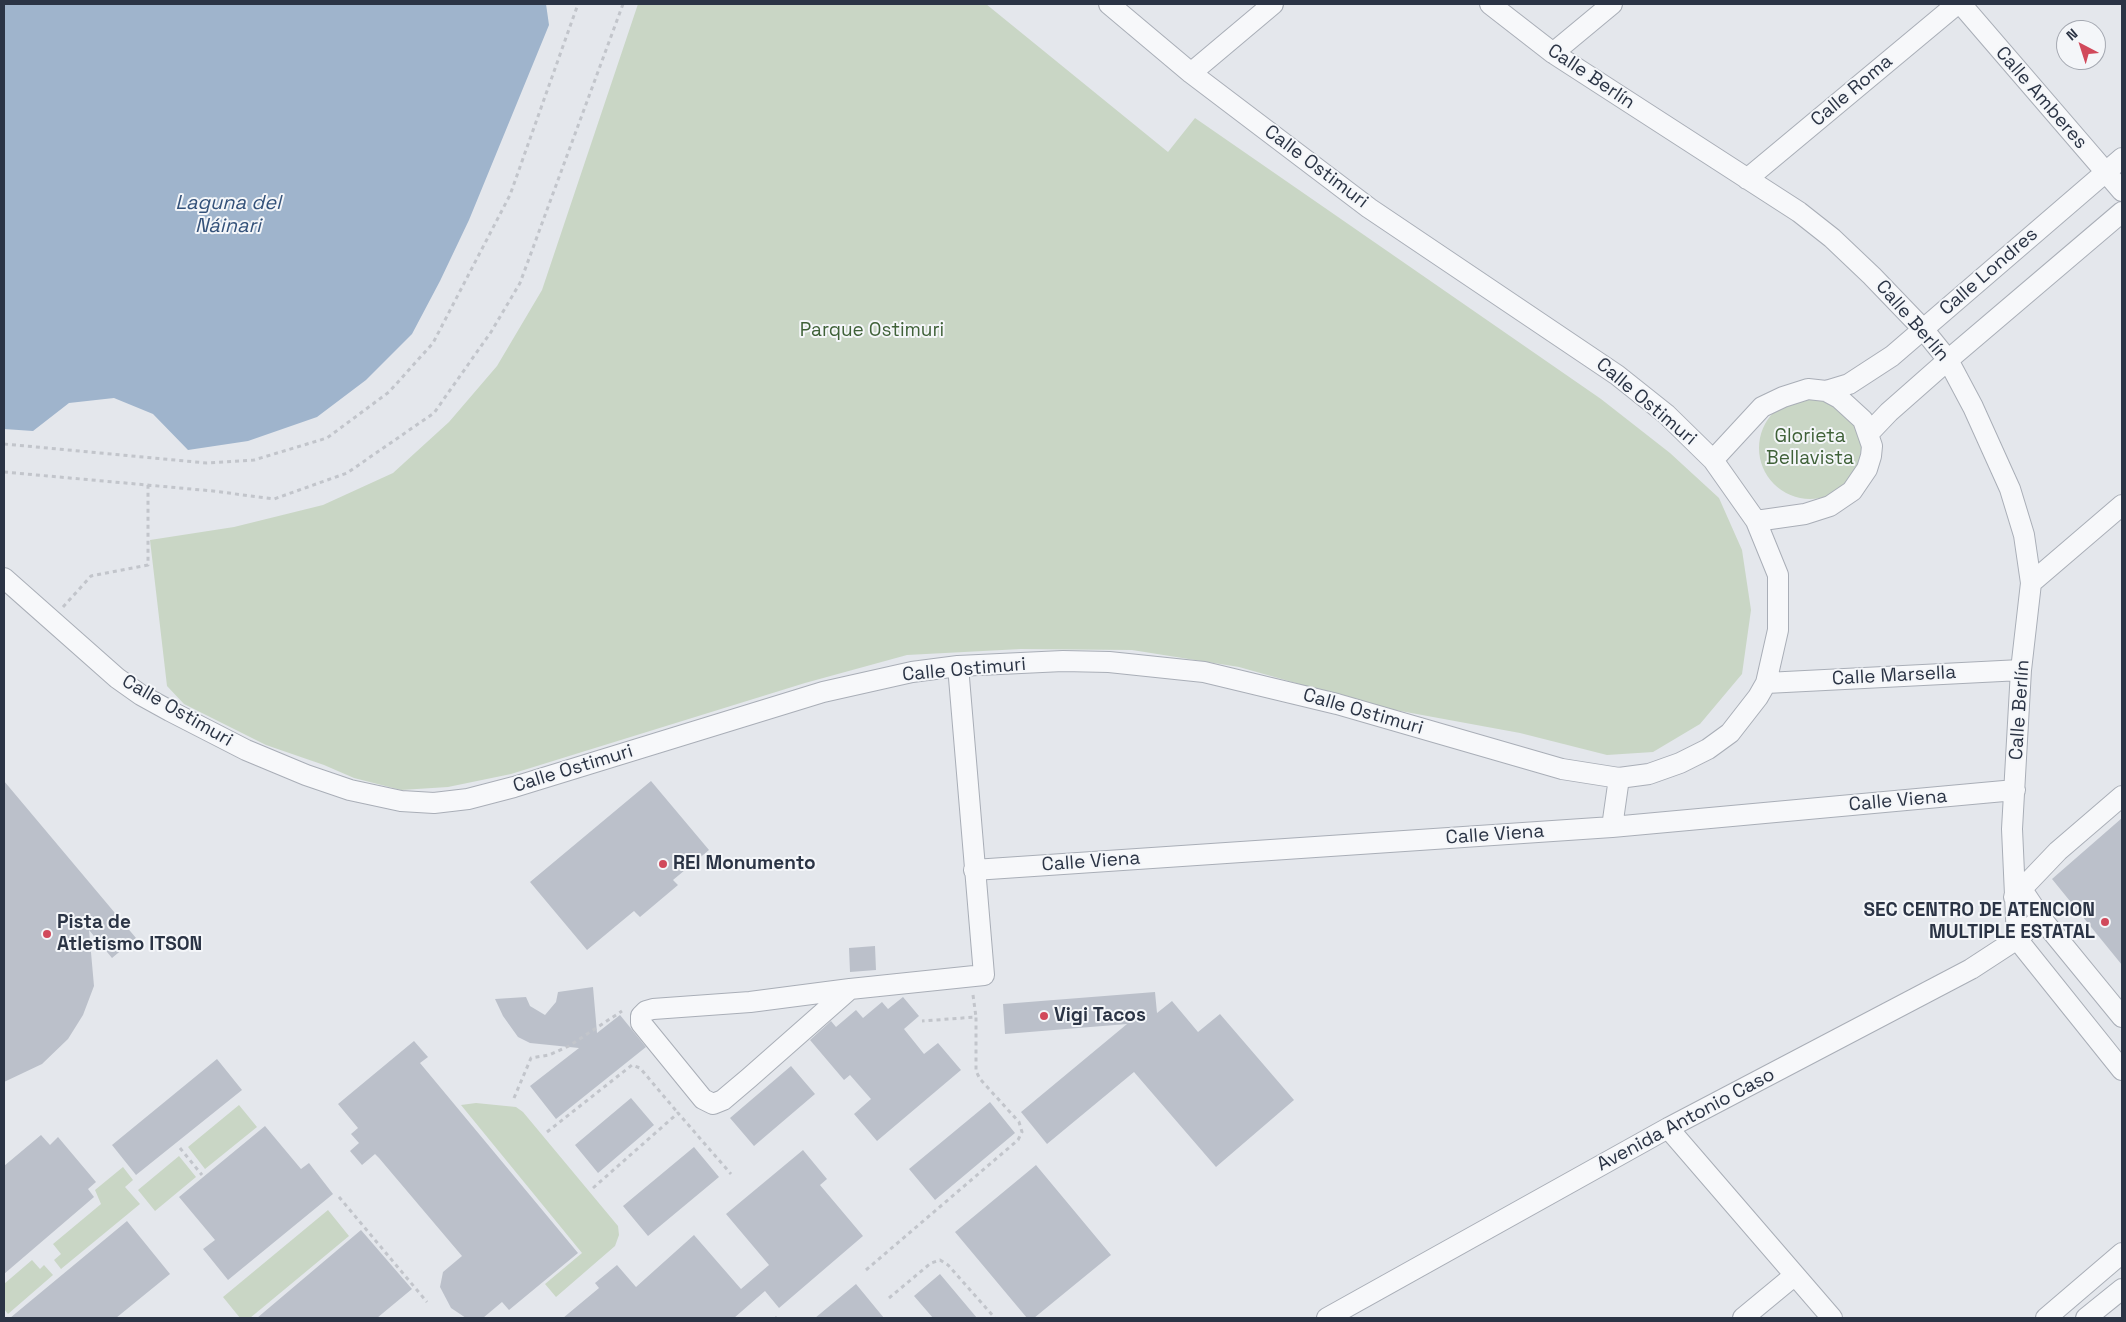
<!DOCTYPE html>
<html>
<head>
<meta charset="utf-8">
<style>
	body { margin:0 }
	#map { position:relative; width:2126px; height:1322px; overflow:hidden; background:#e4e7ec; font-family:"Space Grotesk",sans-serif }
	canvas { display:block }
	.frame { position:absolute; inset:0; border:5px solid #2b3445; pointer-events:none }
	.north { position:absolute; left:2056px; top:20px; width:50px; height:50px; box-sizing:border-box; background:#f4f6f9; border:1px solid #a4a8b1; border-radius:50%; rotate:320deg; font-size:14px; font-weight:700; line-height:20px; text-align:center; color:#2b3445 }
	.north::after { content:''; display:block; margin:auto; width:18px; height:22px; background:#d1495b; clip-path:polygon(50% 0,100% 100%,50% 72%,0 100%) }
</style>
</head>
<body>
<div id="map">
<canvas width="2126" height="1322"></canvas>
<div class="frame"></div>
<div class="north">N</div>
</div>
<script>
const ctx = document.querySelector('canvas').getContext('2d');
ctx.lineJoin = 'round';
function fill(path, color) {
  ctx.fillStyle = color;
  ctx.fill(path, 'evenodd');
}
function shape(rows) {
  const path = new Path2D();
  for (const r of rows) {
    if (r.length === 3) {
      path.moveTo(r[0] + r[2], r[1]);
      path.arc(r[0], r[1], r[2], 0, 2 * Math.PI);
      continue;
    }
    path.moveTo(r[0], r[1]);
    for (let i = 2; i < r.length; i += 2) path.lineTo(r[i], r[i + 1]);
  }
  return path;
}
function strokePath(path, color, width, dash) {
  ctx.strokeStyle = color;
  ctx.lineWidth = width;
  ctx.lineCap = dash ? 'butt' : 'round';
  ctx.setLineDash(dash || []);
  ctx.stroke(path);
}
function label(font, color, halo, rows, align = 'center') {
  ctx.font = font + ' "Space Grotesk",sans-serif';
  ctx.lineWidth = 4;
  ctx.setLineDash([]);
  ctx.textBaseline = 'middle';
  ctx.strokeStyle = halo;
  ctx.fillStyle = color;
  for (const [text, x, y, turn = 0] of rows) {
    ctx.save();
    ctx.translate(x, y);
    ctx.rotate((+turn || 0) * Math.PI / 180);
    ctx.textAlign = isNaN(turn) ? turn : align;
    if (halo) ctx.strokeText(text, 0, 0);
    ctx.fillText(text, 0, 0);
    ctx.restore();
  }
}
fill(shape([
	[638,4,986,4,1168,152,1195,118,1601,399,1670,453,1719,498,1742,550,1751,610,1742,674,1700,724,1653,752,1607,755,1520,733,1384,708,1239,667,1132,650,1021,649,907,655,805,683,511,774,448,787,401,790,354,778,324,765,266,745,184,704,167,686,150,540,234,527,323,505,393,473,449,422,497,366,542,290],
	[1810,448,51],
	[476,1103,516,1107,523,1112,618,1226,619,1235,615,1246,556,1297,545,1284,582,1253,461,1105],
	[239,1105,257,1127,205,1169,188,1147],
	[179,1156,196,1177,155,1211,138,1190],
	[123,1167,133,1180,125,1187,140,1204,61,1269,54,1260,61,1254,53,1244,101,1204,95,1190],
	[328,1210,349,1236,250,1318,240,1318,223,1297],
	[32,1260,40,1269,44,1265,53,1275,8,1314,4,1309,4,1284]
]), '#c9d6c5');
fill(shape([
	[4,4,546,4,549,25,469,220,440,281,412,334,366,380,317,417,248,441,188,450,153,414,114,398,69,403,33,431,4,429]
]), '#9fb4cc');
fill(shape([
	[4,781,136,938,112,958,89,930,94,986,83,1015,68,1039,42,1064,4,1082],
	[651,781,709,850,673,880,678,885,640,917,634,911,587,950,530,882],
	[2122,818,2122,965,2052,879],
	[875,946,876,970,850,972,849,948],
	[593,987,597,1033,620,1015,646,1047,556,1119,530,1086,579,1048,530,1043,518,1037,503,1016,495,999,526,997,530,1006,545,1015,556,1002,558,992],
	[1155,992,1157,1013,1172,1001,1198,1032,1220,1014,1294,1100,1216,1167,1134,1072,1047,1144,1021,1112,1127,1024,1005,1034,1003,1004],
	[903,997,919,1016,904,1029,924,1054,938,1043,961,1070,877,1141,854,1114,871,1099,850,1075,844,1080,810,1040,831,1021,836,1027,856,1010,863,1018,882,1002,888,1009],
	[414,1041,428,1057,420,1063,578,1253,509,1310,502,1302,483,1318,466,1318,451,1308,440,1287,443,1272,462,1256,379,1158,375,1154,362,1165,350,1151,359,1143,351,1134,358,1128,338,1104],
	[217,1059,242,1090,136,1175,112,1145],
	[791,1066,815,1094,754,1146,730,1118],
	[631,1098,654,1125,598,1173,575,1145],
	[990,1102,1015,1133,935,1200,909,1169],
	[265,1126,301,1169,309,1163,333,1194,228,1280,203,1249,215,1240,179,1197],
	[41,1135,50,1145,58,1137,96,1182,88,1189,94,1197,4,1274,4,1166],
	[694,1147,719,1177,648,1236,623,1206],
	[803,1150,827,1179,820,1185,863,1236,779,1308,765,1291,734,1318,563,1318,599,1288,595,1283,617,1265,636,1287,694,1235,741,1289,769,1265,726,1214],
	[1036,1165,1111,1255,1034,1318,1027,1318,955,1232],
	[127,1221,170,1274,116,1318,10,1318],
	[361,1230,412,1289,377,1318,257,1318],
	[940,1274,977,1318,933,1318,914,1296],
	[856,1284,884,1318,815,1318]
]), '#bbc0ca');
const minor = shape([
	[1490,4,1553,53,1799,212,1832,238,1872,276,1923,329,1948,360,1973,407,2010,489,2024,535,2031,583,2021,670,2012,829,2017,939,2122,1070],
	[1961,4,2122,191],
	[1553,53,1612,4],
	[1191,73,1273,4],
	[1747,179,1957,4],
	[1826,391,1849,384,1892,356,2122,158],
	[1869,433,1889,412,1948,360,2122,212],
	[1713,460,1762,407,1783,397,1808,389,1826,391,1839,398,1863,420,1872,446,1871,456,1867,469,1852,491,1830,506,1805,514,1756,521],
	[4,578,117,678,141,695,170,711,246,750,306,775,350,790,401,801,434,803,468,799,514,787,823,692,912,672,958,666,1063,661,1109,662,1204,672,1337,704,1562,769,1619,778,1649,774,1680,763,1708,749,1730,733,1758,697,1766,683,1778,630,1778,575,1756,521,1713,460,1666,414,1617,375,1369,208,1191,73,1109,4],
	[2031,583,2122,505],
	[1766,683,2021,670],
	[1612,827,1619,778],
	[974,870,1612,827,2015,790],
	[2015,879,2041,918,2122,1017],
	[2014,897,2058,851,2122,796],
	[850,989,749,1078,723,1100,713,1104,703,1099,641,1023,641,1016,646,1011,653,1009,750,1002,850,989,984,975,958,666],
	[1668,1128,1832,1318],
	[1327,1318,1668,1128,1971,969,2017,939,2041,918],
	[1743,1318,1795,1275],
	[2046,1318,2122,1253],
	[2086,1318,2122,1289]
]);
strokePath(minor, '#a9aeb7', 22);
strokePath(shape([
	[4,444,207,463,254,460,327,438,389,392,433,343,510,195,578,4],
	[4,472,213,491,274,499,347,473,434,413,491,332,520,283,623,4],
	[63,607,91,576,148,565,148,485],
	[973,995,976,1017],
	[514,1098,531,1058,549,1055,569,1046,622,1011],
	[547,1132,632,1065,640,1068,678,1113],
	[180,1148,202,1175],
	[593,1188,678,1113,731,1174],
	[339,1197,427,1302],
	[866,1270,1018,1140,1022,1132,1019,1122,980,1079,976,1071,976,1017,922,1021],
	[889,1298,931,1263,940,1260,948,1265,995,1318],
	[776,1318,777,1317]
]), '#c2c5cb', 3, [4, 4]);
strokePath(minor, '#f7f8fa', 20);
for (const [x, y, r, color] of [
	[663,864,5,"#d1495b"],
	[2105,922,5,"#d1495b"],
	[47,934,5,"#d1495b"],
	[1044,1016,5,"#d1495b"]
]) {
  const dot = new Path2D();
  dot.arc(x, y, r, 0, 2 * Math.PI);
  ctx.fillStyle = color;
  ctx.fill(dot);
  strokePath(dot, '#f4f6f9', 2);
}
label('19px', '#2b3445', '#f4f6f9', [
	["Calle Berlín",1591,77,34],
	["Calle Roma",1852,91,-40],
	["Calle Amberes",2041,98,49],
	["Calle Ostimuri",1316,167,37],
	["Calle Londres",1989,272,-41],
	["Calle Berlín",1912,321,49],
	["Calle Ostimuri",1646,402,40],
	["Calle Ostimuri",964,670,-5],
	["Calle Marsella",1894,676,-3],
	["Calle Berlín",2020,710,-86],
	["Calle Ostimuri",177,711,30],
	["Calle Ostimuri",1363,712,16],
	["Calle Ostimuri",573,769,-17],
	["Calle Viena",1898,801,-5],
	["Calle Viena",1495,835,-4],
	["Calle Viena",1091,862,-4],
	["Avenida Antonio Caso",1686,1120,-28]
]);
label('19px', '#3f6138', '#f4f6f9', [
	["Parque Ostimuri",872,331],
	["Glorieta",1810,437],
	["Bellavista",1810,459]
]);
label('bold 19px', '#2b3445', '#f4f6f9', [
	["REI Monumento",673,864],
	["SEC CENTRO DE ATENCION",2095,911,"right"],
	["MULTIPLE ESTATAL",2095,933,"right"],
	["Pista de",57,923],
	["Atletismo ITSON",57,945],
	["Vigi Tacos",1054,1016]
], 'left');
label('italic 20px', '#34527a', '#f4f6f9', [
	["Laguna del",228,204],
	["Náinari",228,227]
]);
</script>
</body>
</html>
